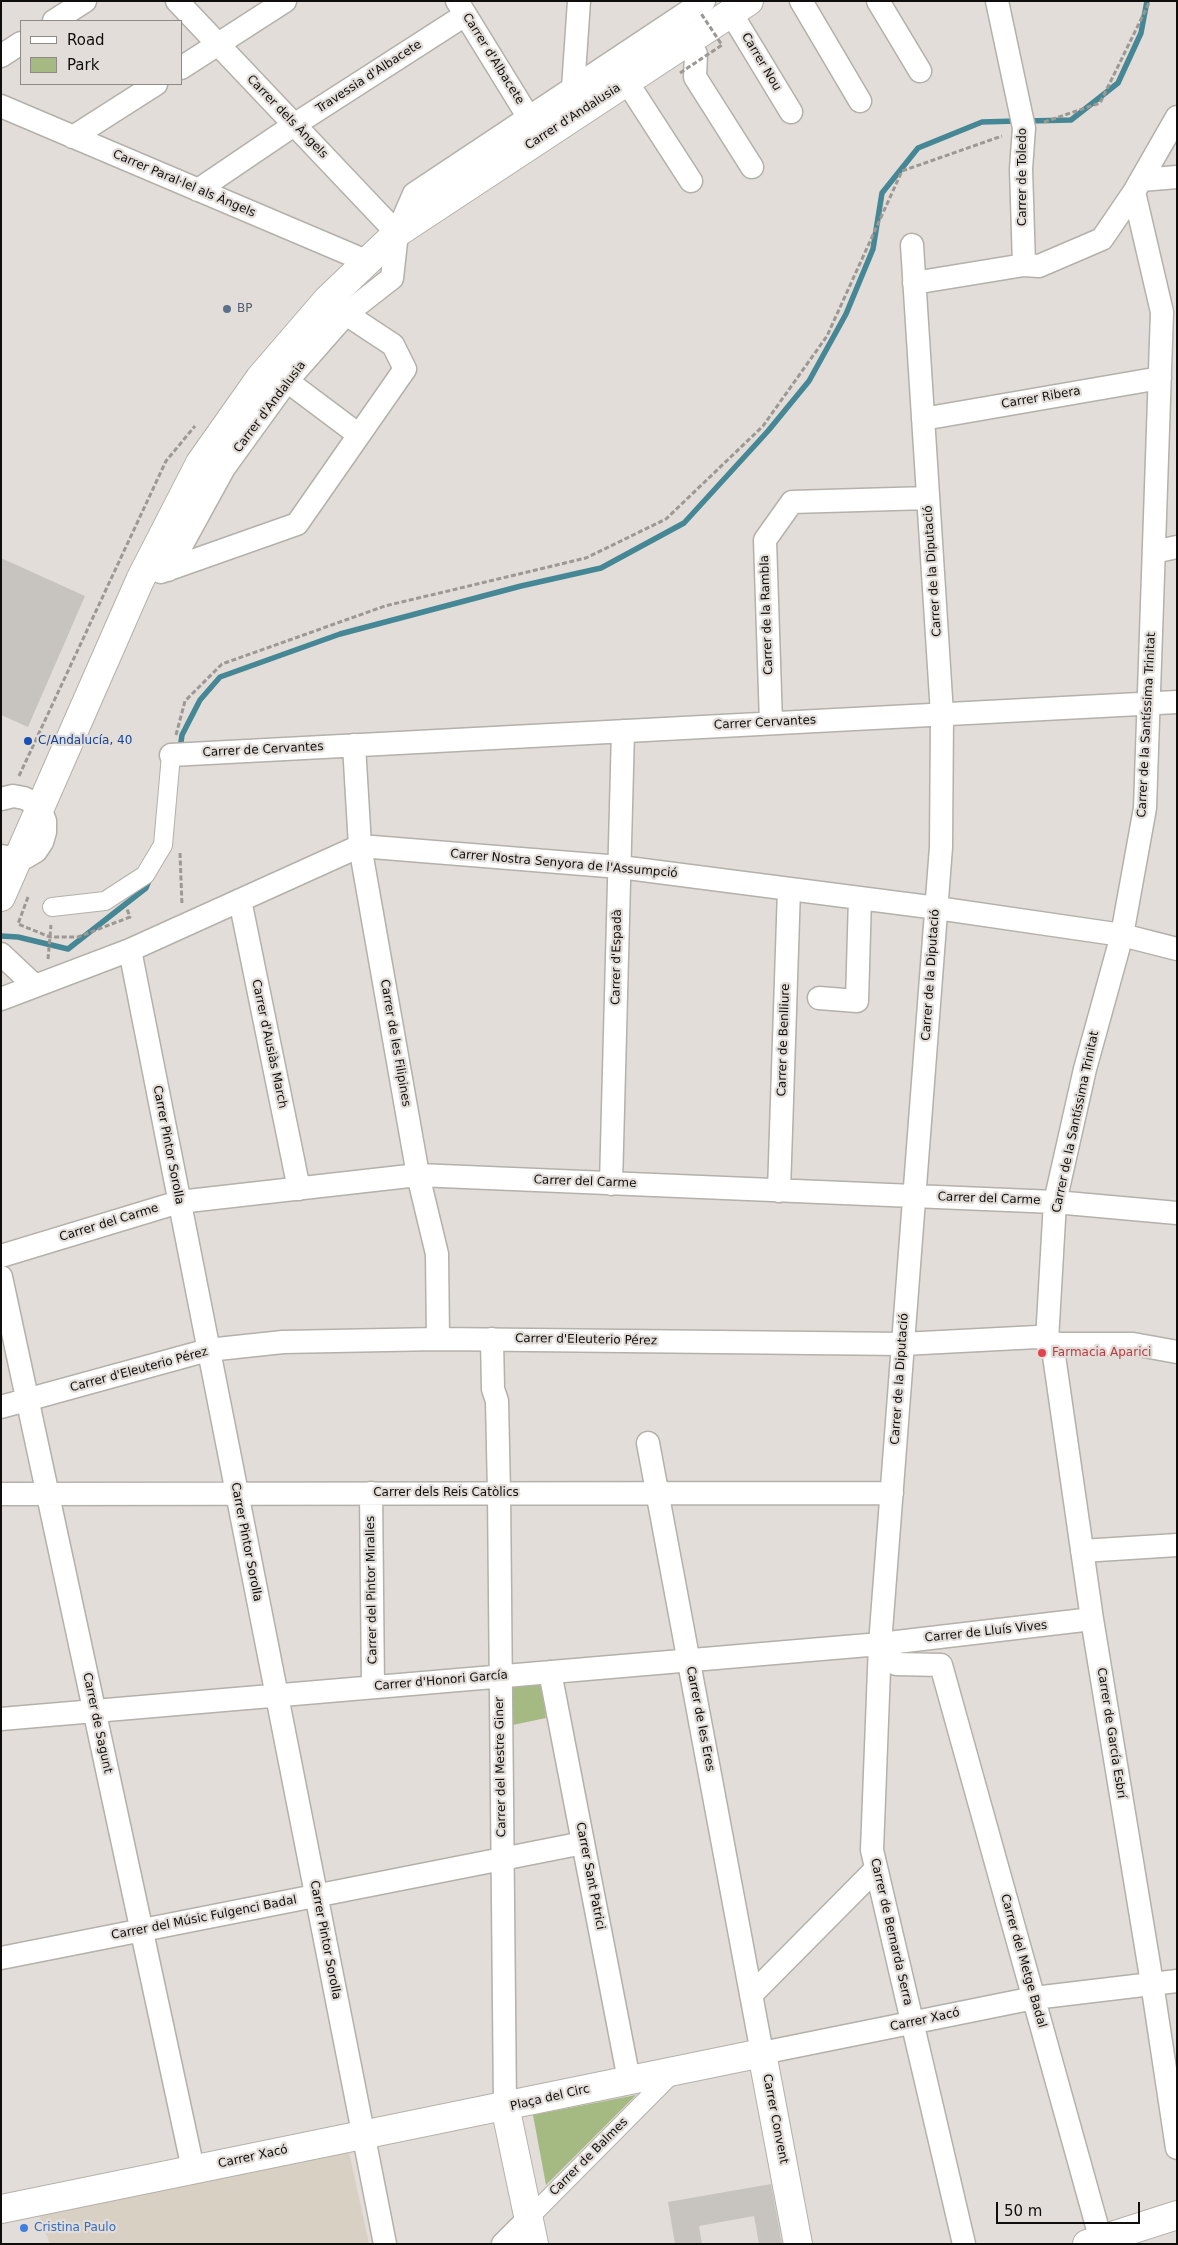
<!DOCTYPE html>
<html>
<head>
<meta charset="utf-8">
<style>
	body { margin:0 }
	#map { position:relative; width:1178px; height:2245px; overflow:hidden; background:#e2ddd8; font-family:"DejaVu Sans",sans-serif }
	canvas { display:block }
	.frame { position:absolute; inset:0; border:2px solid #100e0c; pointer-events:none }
	.legend { position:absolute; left:20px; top:20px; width:162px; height:65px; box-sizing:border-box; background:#e2ddd8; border:1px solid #8e8a86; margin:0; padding:6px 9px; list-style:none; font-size:15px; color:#100e0c }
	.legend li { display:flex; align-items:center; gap:10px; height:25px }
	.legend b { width:25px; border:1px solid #8e8a86 }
	.scale { position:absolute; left:996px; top:2202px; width:144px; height:22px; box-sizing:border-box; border:2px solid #100e0c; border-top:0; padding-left:6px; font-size:15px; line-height:18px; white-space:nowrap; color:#100e0c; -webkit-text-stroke:4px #e2ddd8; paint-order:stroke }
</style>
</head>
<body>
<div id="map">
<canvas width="1178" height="2245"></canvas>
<div class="frame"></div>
<ul class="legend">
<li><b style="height:6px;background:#fff"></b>Road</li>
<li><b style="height:14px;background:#a5ba82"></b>Park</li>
</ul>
<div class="scale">50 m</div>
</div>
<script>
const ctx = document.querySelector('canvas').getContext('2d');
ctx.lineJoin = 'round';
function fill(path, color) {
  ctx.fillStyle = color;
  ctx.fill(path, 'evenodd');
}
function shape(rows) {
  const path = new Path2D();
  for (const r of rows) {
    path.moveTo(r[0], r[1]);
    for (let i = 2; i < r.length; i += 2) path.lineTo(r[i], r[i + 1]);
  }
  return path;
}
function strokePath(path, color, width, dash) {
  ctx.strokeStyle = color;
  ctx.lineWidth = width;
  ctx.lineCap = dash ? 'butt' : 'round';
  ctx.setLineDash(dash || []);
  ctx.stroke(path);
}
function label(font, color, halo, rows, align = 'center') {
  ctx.font = font + ' "DejaVu Sans",sans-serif';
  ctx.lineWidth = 4.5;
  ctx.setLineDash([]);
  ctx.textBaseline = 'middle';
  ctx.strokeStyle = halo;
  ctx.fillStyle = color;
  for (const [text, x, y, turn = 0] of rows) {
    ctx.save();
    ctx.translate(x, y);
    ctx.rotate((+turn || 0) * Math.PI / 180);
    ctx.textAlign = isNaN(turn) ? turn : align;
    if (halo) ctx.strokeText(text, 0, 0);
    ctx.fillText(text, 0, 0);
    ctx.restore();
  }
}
fill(shape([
	[349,2152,369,2244,50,2244,39,2215]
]), '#d9d0c4');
fill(shape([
	[541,1684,546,1718,508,1726,508,1688],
	[636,2095,546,2185,533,2115]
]), '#a5ba82');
strokePath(shape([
	[1027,121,1071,120,1118,83,1141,33,1147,1],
	[180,749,182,735,200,700,220,677,340,634,521,586,601,568,684,523,768,431,809,381,846,314,873,249,882,193,918,148,982,122,1017,121],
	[1,936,18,937,68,949,146,888,151,876]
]), '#468796', 5.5);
fill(shape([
	[1,558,85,596,28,727,1,715],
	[771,2184,782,2244,759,2244,754,2216,699,2226,702,2244,675,2244,668,2202]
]), '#c7c3be');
const pedestrian = shape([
	[52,907,105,901,145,875,163,845,171,755],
	[529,2218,675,2071]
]);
const minor = shape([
	[177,1,397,233],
	[457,1,529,118],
	[801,1,860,101],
	[878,1,920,71],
	[997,1,1024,128,1021,169,1024,265],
	[731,13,791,112],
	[54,21,85,1],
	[688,42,696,54,695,77,752,167],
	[1,56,21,43],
	[181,68,285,1],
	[627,82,691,181],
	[573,88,579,1],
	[1,106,366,261],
	[73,137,156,84],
	[1141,180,1177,177],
	[198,190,294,125,465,15],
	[912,245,942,714,941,847,880,1644,872,1850,964,2244],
	[914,283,1024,265,1039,266,1102,239,1134,192,1177,117],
	[287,381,359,435],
	[923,419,1160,378],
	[1154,552,1177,547],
	[168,570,224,468,287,381,346,314,392,278,397,233,414,194,704,1],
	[161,572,297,524,405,369,393,345,346,314],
	[771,723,765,540,792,502,928,498],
	[354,745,360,846,418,1175,437,1254,438,1339],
	[171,755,1177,702],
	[1,799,13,796,24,798,34,803,41,811,45,821,45,832,42,842,36,851,26,857,18,859,1,856],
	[240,900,299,1189],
	[130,950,385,2244],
	[1,954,35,986],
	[819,998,857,1001,860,898],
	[1,999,130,950,360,846,620,867,937,908,1122,935,1177,949],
	[611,1184,623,731],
	[779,1191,789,889],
	[1,1256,179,1202,418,1175,1055,1202,1177,1213],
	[1,1277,193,2169],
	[492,1339,493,1389,497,1401,499,1493,505,2106],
	[1047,1340,1055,1202,1085,1069,1122,935,1145,808,1162,312,1134,192],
	[1052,1342,1092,1619,1152,1983,1177,2148],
	[1,1407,208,1350,283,1342,438,1339,903,1344,1037,1337,1058,1344,1133,1344,1177,1352],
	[648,1443,762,2053,1034,1998,1177,1981],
	[371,1493,373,1687],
	[1,1494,892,1493],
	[1082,1551,1177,1545],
	[880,1644,896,1664,941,1665,1102,2244],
	[550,1672,629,2080],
	[1,1719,880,1644,1092,1619],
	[1,1958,583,1843],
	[751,1995,876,1869],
	[503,2244,529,2218]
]);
const tertiary = shape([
	[1,897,140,580,200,463,260,378,328,299,397,233,749,1],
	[505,2106,534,2244],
	[1,2209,762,2053,798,2244],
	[1087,2244,1177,2215]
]);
strokePath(pedestrian, '#b4b0aa', 20);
strokePath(minor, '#b4b0aa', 25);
strokePath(tertiary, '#b4b0aa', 30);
strokePath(shape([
	[1044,122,1100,103,1150,1],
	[176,735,185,701,222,664,385,606,586,558,666,519,763,426,827,336,902,171,1002,136],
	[19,776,166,461,195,426],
	[180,853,182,905],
	[28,897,18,924,50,937,78,937,130,917,127,909],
	[48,959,51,925]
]), '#9c9894', 3, [5, 2.5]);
strokePath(pedestrian, '#fff', 18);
strokePath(minor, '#fff', 22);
strokePath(tertiary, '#fff', 28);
strokePath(shape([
	[680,73,722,45,700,12]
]), '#9c9894', 3, [5, 2.5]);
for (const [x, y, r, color] of [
	[227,309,5,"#5c6f8a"],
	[28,741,5,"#1a4fb4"],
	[1042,1353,5,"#e0444e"],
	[24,2228,5,"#3f7fe0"]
]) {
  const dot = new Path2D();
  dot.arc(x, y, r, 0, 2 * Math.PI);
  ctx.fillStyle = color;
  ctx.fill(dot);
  strokePath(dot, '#e2ddd8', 2);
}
label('12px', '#100e0c', '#e2ddd8', [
	["Carrer d'Albacete",493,59,58],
	["Carrer Nou",761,62,59],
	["Travessia d'Albacete",369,77,-33],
	["Carrer dels Àngels",287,117,46],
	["Carrer d'Andalusia",573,117,-33],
	["Carrer de Toledo",1023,177,-90],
	["Carrer Paral·lel als Àngels",184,184,23],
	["Carrer Ribera",1041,398,-10],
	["Carrer d'Andalusia",270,407,-53],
	["Carrer de la Diputació",933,571,-94],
	["Carrer de la Rambla",767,615,-92],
	["Carrer Cervantes",765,723,-3],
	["Carrer de la Santíssima Trinitat",1147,725,-87],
	["Carrer de Cervantes",263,750,-3],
	["Carrer Nostra Senyora de l'Assumpció",564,864,5],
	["Carrer d'Espadà",617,957,-89],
	["Carrer de la Diputació",931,975,-86],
	["Carrer de Benlliure",784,1040,-88],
	["Carrer de les Filipines",395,1043,80],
	["Carrer d'Ausiàs March",269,1044,78],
	["Carrer de la Santíssima Trinitat",1076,1122,-78],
	["Carrer Pintor Sorolla",168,1145,79],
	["Carrer del Carme",585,1182,2],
	["Carrer del Carme",989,1199,2],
	["Carrer del Carme",109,1223,-17],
	["Carrer d'Eleuterio Pérez",586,1340,1],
	["Carrer d'Eleuterio Pérez",139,1370,-15],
	["Carrer de la Diputació",900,1379,-86],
	["Carrer dels Reis Catòlics",446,1493],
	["Carrer Pintor Sorolla",246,1542,79],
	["Carrer del Pintor Miralles",372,1590,-91],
	["Carrer de Lluís Vives",986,1632,-6],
	["Carrer d'Honori García",441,1681,-5],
	["Carrer de les Eres",700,1719,79],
	["Carrer de Sagunt",97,1723,78],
	["Carrer de García Esbrí",1111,1733,81],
	["Carrer del Mestre Giner",501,1767,-91],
	["Carrer Sant Patrici",590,1876,79],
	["Carrer del Músic Fulgenci Badal",204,1918,-11],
	["Carrer de Bernarda Serra",891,1932,77],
	["Carrer Pintor Sorolla",325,1940,79],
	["Carrer del Metge Badal",1023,1961,74],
	["Carrer Xacó",925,2020,-12],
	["Plaça del Circ",550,2098,-13],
	["Carrer Convent",775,2119,79],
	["Carrer Xacó",253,2157,-12],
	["Carrer de Balmes",589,2157,-45]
]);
label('12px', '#4e5e75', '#e2ddd8', [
	["BP",237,309]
], 'left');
label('12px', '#164399', '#e2ddd8', [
	["C/Andalucía, 40",38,741]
], 'left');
label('12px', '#be3a42', '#e2ddd8', [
	["Farmacia Aparici",1052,1353]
], 'left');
label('12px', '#366cbe', '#e2ddd8', [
	["Cristina Paulo",34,2228]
], 'left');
</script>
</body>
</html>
